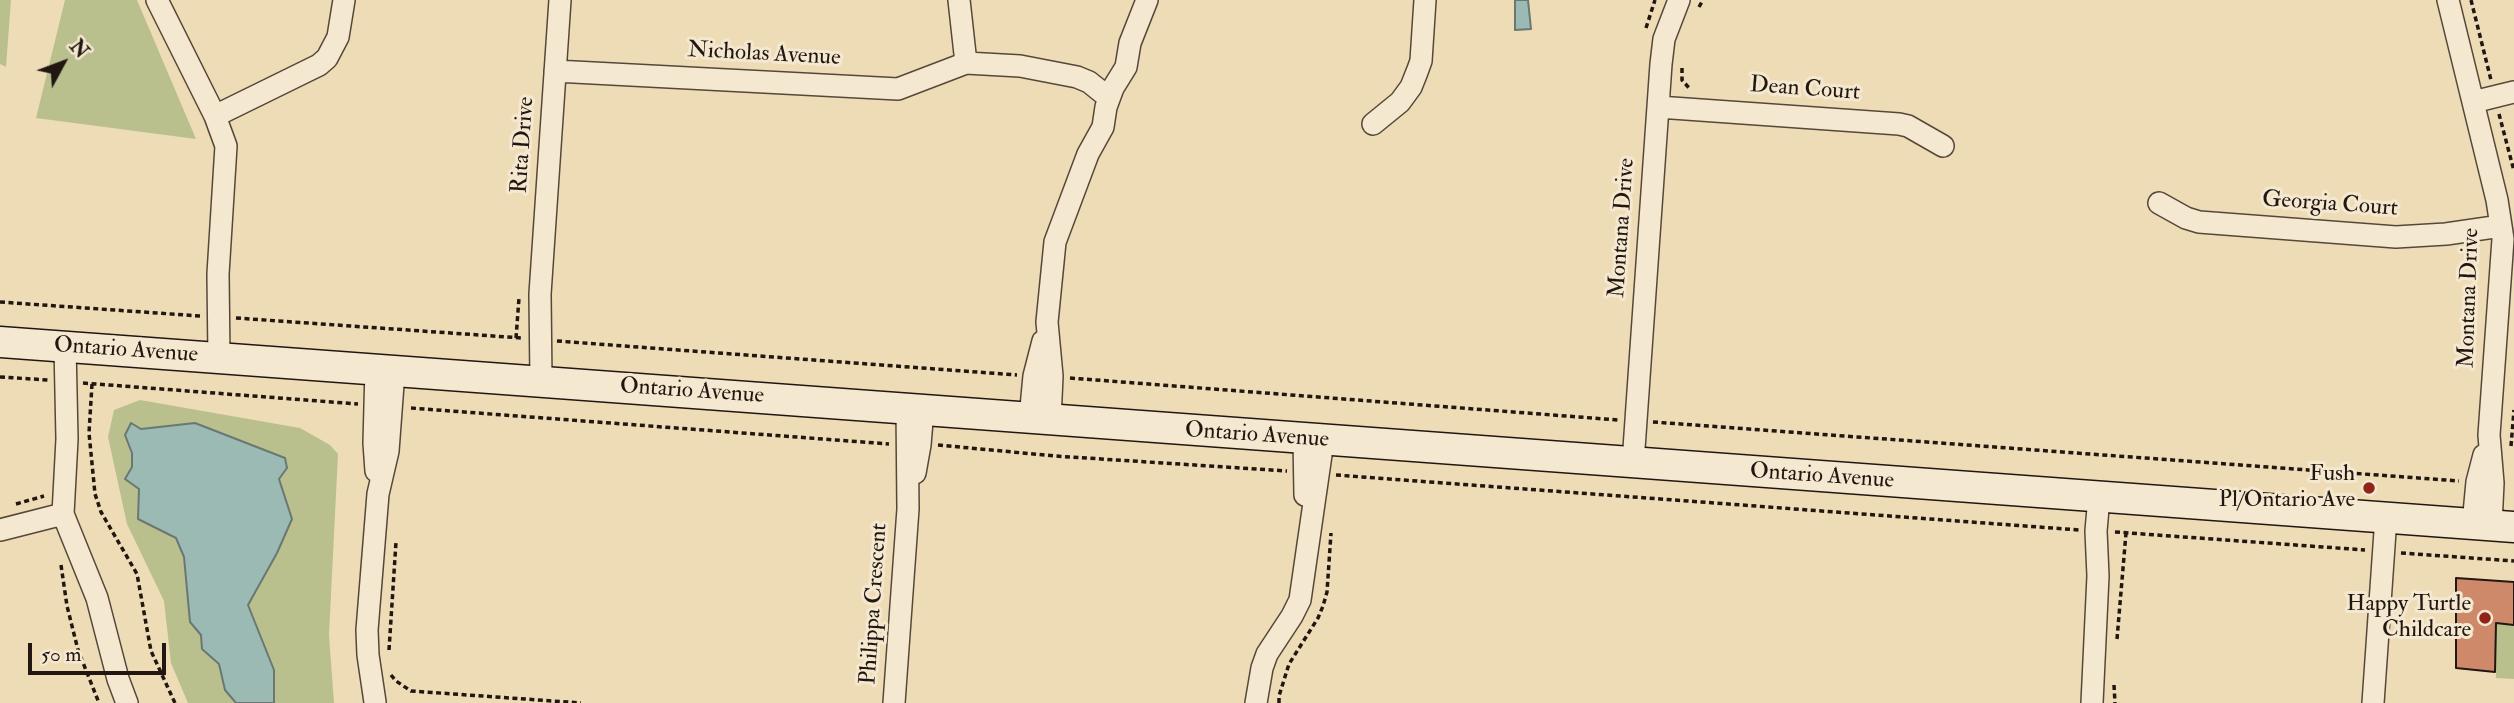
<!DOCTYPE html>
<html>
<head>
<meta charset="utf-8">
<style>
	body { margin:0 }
	#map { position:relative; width:2514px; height:703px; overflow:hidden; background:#eedcb7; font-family:"IM FELL Double Pica",serif }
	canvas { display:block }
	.north { position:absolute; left:28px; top:28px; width:70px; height:70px; -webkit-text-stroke:5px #f4e8d0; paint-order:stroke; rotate:49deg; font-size:19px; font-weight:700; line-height:28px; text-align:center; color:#221611 }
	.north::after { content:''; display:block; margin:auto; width:24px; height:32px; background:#221611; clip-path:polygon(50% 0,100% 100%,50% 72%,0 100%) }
	.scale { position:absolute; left:28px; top:643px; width:138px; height:32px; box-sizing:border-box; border:4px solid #221611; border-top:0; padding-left:9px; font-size:21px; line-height:24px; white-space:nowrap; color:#221611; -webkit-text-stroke:5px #f4e8d0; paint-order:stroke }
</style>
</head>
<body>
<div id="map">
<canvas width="2514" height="703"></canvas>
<div class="north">N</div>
<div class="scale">50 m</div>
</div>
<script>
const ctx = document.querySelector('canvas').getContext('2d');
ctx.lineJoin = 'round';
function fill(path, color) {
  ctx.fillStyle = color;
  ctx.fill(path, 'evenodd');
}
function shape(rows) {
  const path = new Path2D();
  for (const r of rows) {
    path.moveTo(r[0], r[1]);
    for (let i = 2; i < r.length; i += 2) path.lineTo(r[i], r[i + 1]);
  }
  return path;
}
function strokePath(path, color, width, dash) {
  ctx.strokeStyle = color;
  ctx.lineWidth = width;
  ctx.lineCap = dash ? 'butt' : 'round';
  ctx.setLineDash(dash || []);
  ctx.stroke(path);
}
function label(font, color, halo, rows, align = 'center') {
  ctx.font = font + ' "IM FELL Double Pica",serif';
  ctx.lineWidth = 6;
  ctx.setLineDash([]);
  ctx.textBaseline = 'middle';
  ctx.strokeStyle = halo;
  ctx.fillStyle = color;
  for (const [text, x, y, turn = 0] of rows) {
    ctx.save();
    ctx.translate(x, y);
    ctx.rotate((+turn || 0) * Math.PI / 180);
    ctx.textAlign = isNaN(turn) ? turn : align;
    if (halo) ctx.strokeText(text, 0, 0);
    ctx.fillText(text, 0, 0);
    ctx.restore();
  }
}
fill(shape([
	[0,0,11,0,6,67,0,64],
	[65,0,137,0,196,139,36,118],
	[140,400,300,428,330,445,338,454,329,635,334,703,274,703,274,670,248,605,265,575,292,519,279,479,285,458,195,423,141,429,125,435,132,453,132,467,139,489,138,519,176,538,184,557,190,622,201,635,202,649,219,664,225,690,236,703,188,703,171,663,164,601,127,524,108,437,114,410],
	[2496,623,2514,625,2514,679,2496,678]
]), '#b9c08e');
const water = shape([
	[1515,0,1528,0,1531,29,1515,30,1515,0],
	[131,423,141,429,195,423,285,458,287,468,279,479,292,519,277,553,248,605,274,670,274,703,236,703,225,690,219,664,202,649,201,635,190,622,184,557,176,538,138,519,139,489,125,479,132,467,132,453,125,435,131,423]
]);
fill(water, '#9abab3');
strokePath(water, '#6a7872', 2);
const building = shape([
	[2456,578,2514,582,2514,625,2496,623,2495,672,2456,668,2456,578]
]);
fill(building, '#ce896b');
strokePath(building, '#221611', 2);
const street = shape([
	[157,0,215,116,226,146,218,274,219,358],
	[959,0,966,63,1020,66,1077,77,1089,82,1109,98],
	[2448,0,2497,200,2503,239,2489,435,2493,483,2491,525],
	[555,71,898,89,966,63],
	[2473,102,2514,92],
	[1658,107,1899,124,1908,126,1943,146],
	[215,116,319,65,327,58,338,37,344,0],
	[1373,124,1400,102,1411,87,1417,72,1421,61,1425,0],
	[2159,203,2186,218,2199,222,2396,237,2446,234,2501,226],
	[65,346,67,439,63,514,97,598,118,679,127,703],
	[541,381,540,294,560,0],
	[1030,418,1034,376,1043,341],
	[1050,420,1052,376,1047,322,1055,242,1088,154,1103,127,1106,107,1113,88,1126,67,1130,43,1147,0],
	[1304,440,1305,495],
	[1633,463,1661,64,1664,39,1679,0],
	[376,471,374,443,376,369],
	[915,473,920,445,923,409],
	[2473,524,2477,482,2484,455],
	[0,530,63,514],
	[375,702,368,655,367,630,378,494,388,451,394,371],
	[894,703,908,509,907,408],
	[1256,703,1262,668,1267,654,1292,616,1300,600,1323,441],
	[2092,703,2098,576,2096,531,2099,497],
	[2373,703,2386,517]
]);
const secondary = shape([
	[0,342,2514,527]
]);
strokePath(street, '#55483a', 24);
strokePath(secondary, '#221611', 33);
strokePath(shape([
	[2471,0,2491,80],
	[1699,7,1703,0],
	[1646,28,1655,0],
	[1682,68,1682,80,1690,89],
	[2499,114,2514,171],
	[0,302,200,316],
	[236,318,522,338],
	[516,338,519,298],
	[557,341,1017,375],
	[0,377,48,380],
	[1070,378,1618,420],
	[83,383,358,404],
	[92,384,89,433,95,494,101,512,137,574,151,651,175,703],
	[411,408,889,444],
	[1653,422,2459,481],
	[938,445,1055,456,1287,471],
	[2511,446,2514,410],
	[1336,475,2079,530],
	[16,504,44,496],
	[2115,532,2365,550],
	[2401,553,2514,561],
	[61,565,67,606,78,650,99,703],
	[2117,639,2126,533],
	[389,650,396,542],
	[391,675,396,681,411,691,581,703],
	[2114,685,2115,703],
	[1279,703,1279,696,1289,664,1318,618,1323,606,1327,592,1331,533]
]), '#221611', 3.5, [5, 3.5]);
strokePath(street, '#f4e8d0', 21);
strokePath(secondary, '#f4e8d0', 30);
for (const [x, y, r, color] of [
	[2369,488,7,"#8f2418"],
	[2485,618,7,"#8f2418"]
]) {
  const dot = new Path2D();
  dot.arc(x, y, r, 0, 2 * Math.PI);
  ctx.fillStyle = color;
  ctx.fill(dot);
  strokePath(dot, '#f4e8d0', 2.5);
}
label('23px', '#221611', '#f4e8d0', [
	["Nicholas Avenue",764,55,3],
	["Dean Court",1805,90,4],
	["Rita Drive",524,145,-86],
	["Georgia Court",2330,205,4],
	["Montana Drive",1623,228,-86],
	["Montana Drive",2470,298,-88],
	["Ontario Avenue",126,351,4],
	["Ontario Avenue",692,392,4],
	["Ontario Avenue",1257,436,4],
	["Ontario Avenue",1822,477,4],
	["Philippa Crescent",875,604,-86]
]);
label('23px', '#221611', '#f4e8d0', [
	["Fush",2355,475],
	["Pl/Ontario Ave",2355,501],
	["Happy Turtle",2471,605],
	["Childcare",2471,631]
], 'right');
</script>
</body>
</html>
